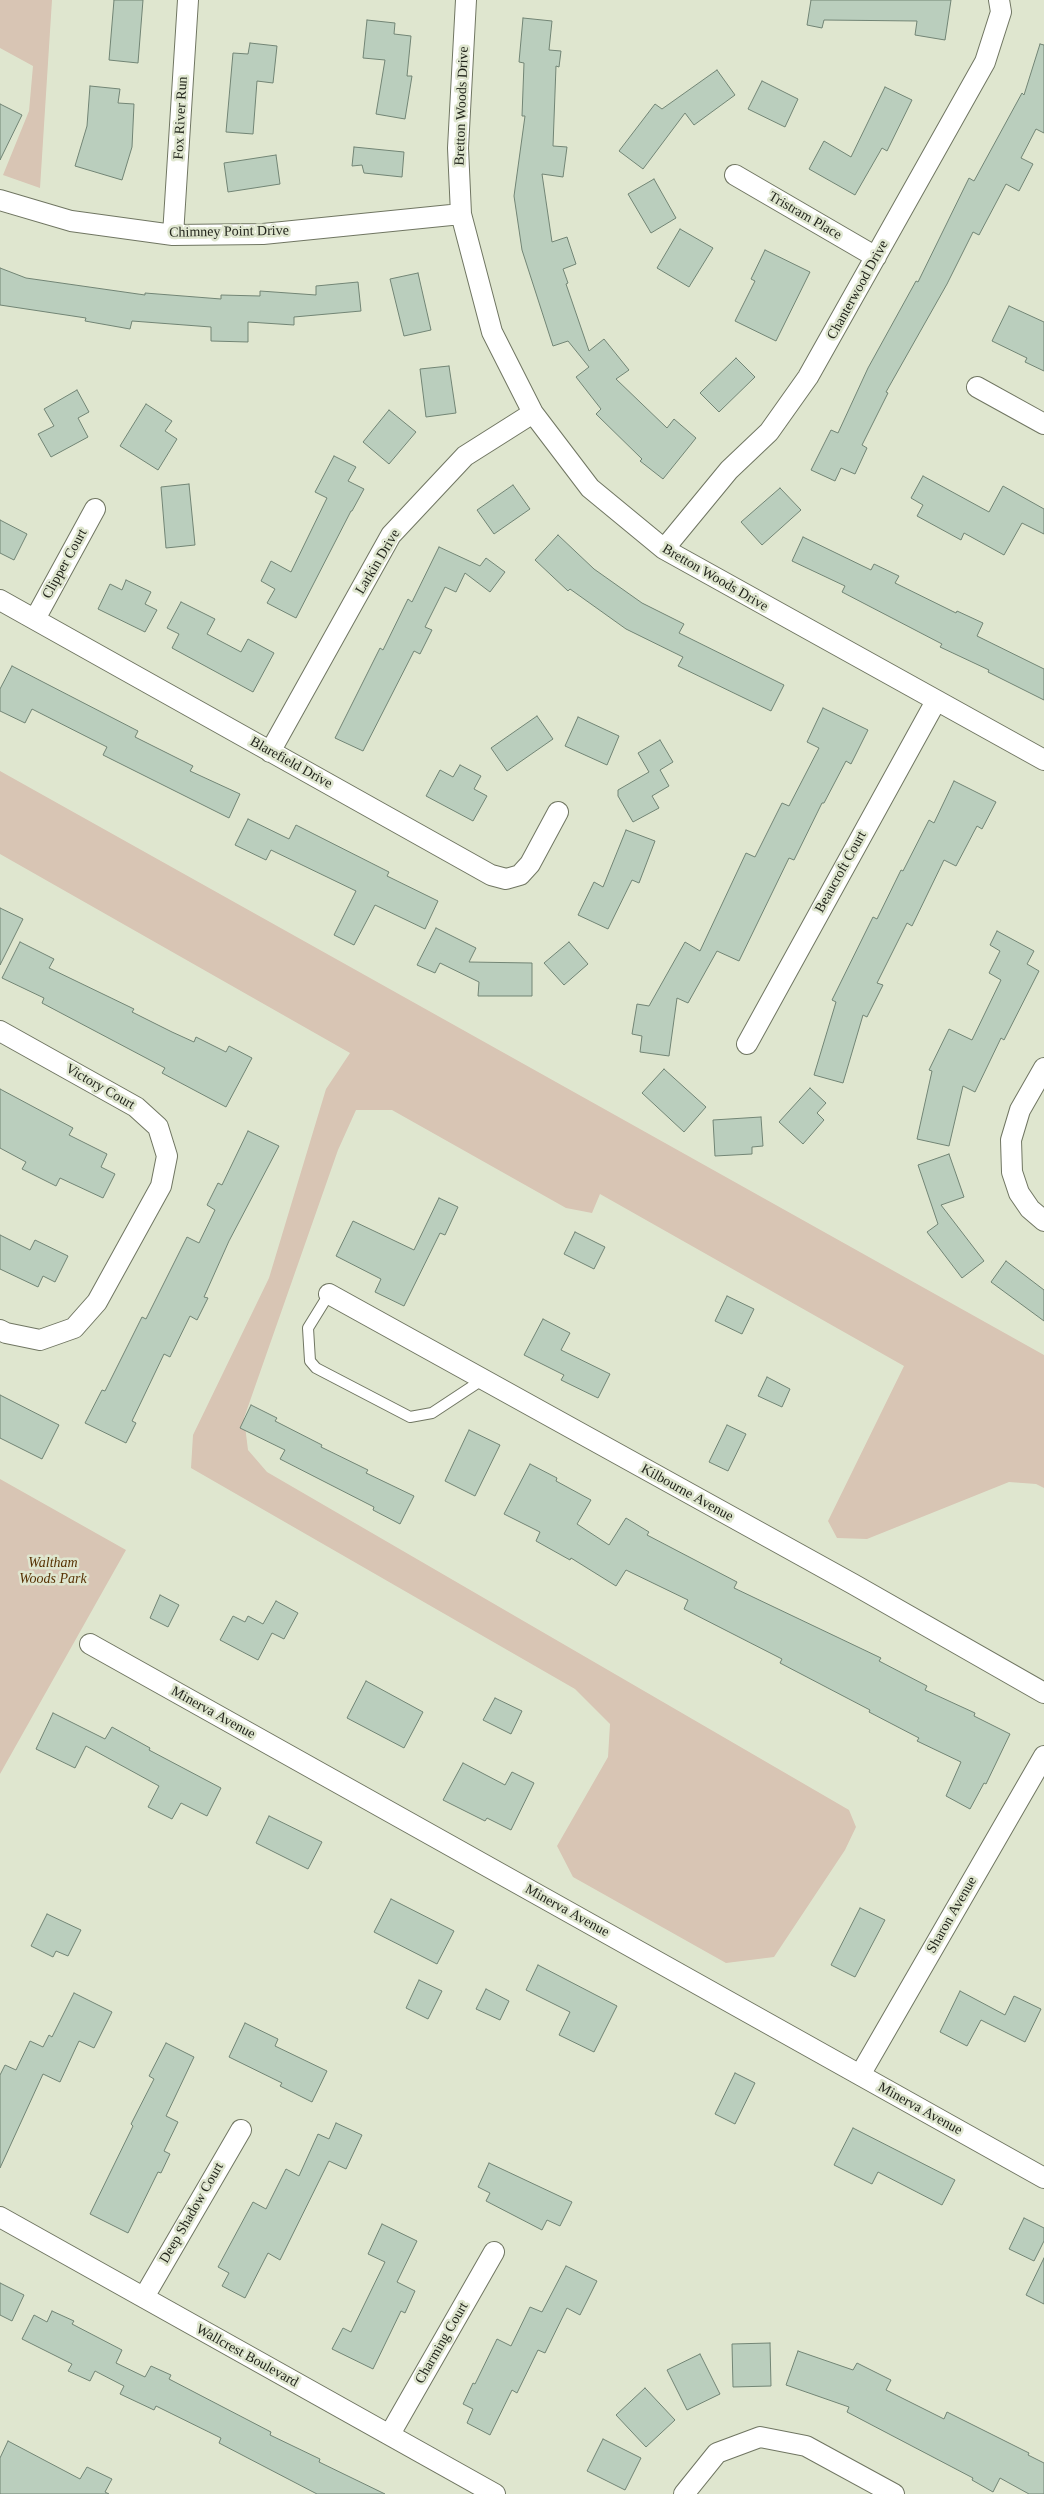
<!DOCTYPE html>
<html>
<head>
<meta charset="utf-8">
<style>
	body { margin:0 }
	canvas { display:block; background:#dfe6cf }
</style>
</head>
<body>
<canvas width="1044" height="2494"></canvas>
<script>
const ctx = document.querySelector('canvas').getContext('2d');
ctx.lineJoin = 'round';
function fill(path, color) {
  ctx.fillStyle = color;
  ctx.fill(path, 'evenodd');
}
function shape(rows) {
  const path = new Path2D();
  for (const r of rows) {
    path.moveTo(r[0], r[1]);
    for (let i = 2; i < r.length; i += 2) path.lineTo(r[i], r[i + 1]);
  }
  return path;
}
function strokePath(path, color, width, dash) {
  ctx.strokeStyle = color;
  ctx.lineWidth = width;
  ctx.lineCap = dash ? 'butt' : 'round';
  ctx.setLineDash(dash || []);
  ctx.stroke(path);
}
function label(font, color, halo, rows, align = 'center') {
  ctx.font = font + ' "Times New Roman",serif';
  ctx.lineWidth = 5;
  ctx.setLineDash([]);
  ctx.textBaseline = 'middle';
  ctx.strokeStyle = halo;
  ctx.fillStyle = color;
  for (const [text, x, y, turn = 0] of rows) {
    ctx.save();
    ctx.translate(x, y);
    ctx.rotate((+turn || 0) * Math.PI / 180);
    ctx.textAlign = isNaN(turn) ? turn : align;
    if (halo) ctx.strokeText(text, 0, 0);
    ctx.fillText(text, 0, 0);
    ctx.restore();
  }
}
fill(shape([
	[0,0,52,0,40,188,3,175,29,111,33,66,0,48],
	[0,771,1044,1355,1044,1488,1036,1484,1009,1482,867,1539,837,1538,828,1521,904,1366,600,1194,592,1213,566,1208,392,1110,356,1110,338,1150,244,1418,248,1450,267,1472,849,1810,856,1827,845,1850,774,1957,726,1963,573,1877,557,1846,608,1757,610,1724,575,1689,191,1468,193,1435,269,1278,326,1089,350,1053,0,854],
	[0,1479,126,1550,0,1774]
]), '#d8c5b4');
const building = shape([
	[114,0,143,0,138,63,109,60,114,0],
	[811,0,951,0,945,40,915,35,917,21,824,20,822,28,807,25,811,0],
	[523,18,552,21,549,50,561,51,559,67,556,66,553,146,567,147,563,177,542,174,552,242,567,237,576,264,563,269,568,283,566,284,589,351,604,339,629,370,616,379,667,428,674,419,696,438,663,479,640,461,642,459,596,414,601,409,576,377,589,367,568,341,553,346,522,250,514,196,525,116,522,116,524,63,519,62,523,18],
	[367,20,395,23,394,34,411,36,407,76,412,76,405,119,376,114,385,60,363,58,367,20],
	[250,43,277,46,273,83,257,81,253,134,226,132,233,53,248,54,250,43],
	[1040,44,1044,45,1044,133,1036,129,1021,158,1033,164,1019,191,1006,184,979,235,973,232,947,284,886,392,888,393,862,445,867,448,855,474,841,468,835,481,811,470,831,430,838,433,868,368,916,281,918,282,969,178,974,181,1022,93,1024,95,1040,44],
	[717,70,735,95,694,125,685,113,643,169,619,151,655,104,662,109,717,70],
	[762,81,798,99,785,127,748,109,762,81],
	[90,86,120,89,118,103,134,104,132,147,122,180,75,166,87,126,90,86],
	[885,87,912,100,887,151,882,148,855,195,809,169,824,141,851,157,885,87],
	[0,104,22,115,0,160,0,104],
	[354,147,404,152,402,177,364,173,362,165,352,166,354,147],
	[276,155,280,184,228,192,224,163,276,155],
	[654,179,676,218,651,233,628,194,654,179],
	[680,229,713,248,689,287,657,268,680,229],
	[765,250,810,272,776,341,735,321,755,281,751,279,765,250],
	[0,268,26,278,145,295,145,293,221,299,221,295,260,296,260,291,316,295,316,286,358,282,361,311,294,317,294,325,248,322,248,342,211,341,211,327,132,321,130,329,85,321,86,318,0,305,0,268],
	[418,273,431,330,404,336,390,279,418,273],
	[1009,306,1044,322,1044,371,1025,362,1027,358,992,341,1009,306],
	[736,358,755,377,719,412,700,393,736,358],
	[449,366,456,413,426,417,420,369,449,366],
	[77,390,89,412,78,418,88,437,51,457,38,434,54,426,44,409,77,390],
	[146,404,172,421,165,431,177,439,158,470,120,446,146,404],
	[389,410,416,432,389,464,363,442,389,410],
	[334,456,356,467,348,481,364,489,352,511,351,511,296,618,267,603,275,589,261,581,271,561,291,572,327,498,315,492,334,456],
	[923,476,989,512,1003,486,1044,509,1044,534,1022,523,1004,555,964,533,961,540,917,516,923,505,911,498,923,476],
	[189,484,195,545,166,548,161,487,189,484],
	[513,485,530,509,494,534,477,510,513,485],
	[780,488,801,510,762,545,741,522,780,488],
	[0,520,27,534,14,560,0,553,0,520],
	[558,535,594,569,642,603,684,624,679,633,784,685,771,711,678,666,683,657,626,629,570,589,568,591,535,560,558,535],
	[803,537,871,570,874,564,899,576,895,583,956,613,957,611,983,623,977,636,1044,669,1044,700,988,672,989,670,940,647,942,644,842,592,845,586,792,561,803,537],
	[439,547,480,566,486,558,505,572,490,592,465,573,456,592,445,587,425,627,432,630,420,654,414,651,363,751,335,738,380,648,383,650,408,599,412,602,439,547],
	[126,580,151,592,145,604,157,610,145,632,98,609,110,584,122,590,126,580],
	[181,602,215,619,207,634,241,652,248,639,274,653,253,692,172,648,179,634,167,628,181,602],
	[12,666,138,731,135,737,193,766,190,771,240,794,229,818,103,755,107,747,32,709,25,723,0,711,0,689,12,666],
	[823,708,868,730,851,764,846,761,824,803,822,803,794,860,789,858,739,961,717,951,688,1003,677,998,669,1056,640,1052,642,1036,632,1034,637,1004,649,1006,685,942,700,951,746,853,755,857,782,803,789,806,819,748,807,742,823,708],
	[537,716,553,739,507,771,491,748,537,716],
	[578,717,619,736,607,765,565,746,578,717],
	[660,740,673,762,660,770,669,786,652,796,659,808,633,822,618,796,618,790,649,772,638,753,660,740],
	[460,765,481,776,474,789,487,796,473,821,426,796,440,770,453,777,460,765],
	[954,781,996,802,982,829,977,826,956,866,944,860,912,926,907,923,877,983,883,985,867,1017,863,1015,843,1083,814,1075,836,1002,832,1000,873,917,877,919,901,870,903,871,929,820,934,823,954,781],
	[248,819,289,839,296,825,389,872,387,876,438,901,425,929,375,905,354,945,334,935,356,891,271,850,266,860,235,845,248,819],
	[626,830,655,841,639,883,632,880,608,929,578,915,594,882,603,887,626,830],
	[0,908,23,919,0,965,0,908],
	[436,928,476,948,469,962,532,963,532,996,478,996,479,982,440,963,435,973,417,965,436,928],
	[997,931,1034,951,1027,964,1039,971,1004,1040,1001,1038,975,1092,963,1086,949,1146,917,1139,932,1071,929,1070,949,1029,972,1040,1001,980,989,973,1000,951,990,945,997,931],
	[20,942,54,959,49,968,134,1009,132,1012,172,1032,194,1042,196,1037,226,1052,229,1046,252,1058,226,1107,162,1073,165,1068,42,1003,44,998,2,978,20,942],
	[569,942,588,964,564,985,544,963,569,942],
	[664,1069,706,1107,684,1132,642,1093,664,1069],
	[810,1088,826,1103,817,1113,824,1120,803,1144,779,1122,810,1088],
	[0,1089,73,1128,69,1135,107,1154,101,1167,115,1174,103,1198,60,1178,56,1186,22,1169,26,1162,0,1148,0,1089],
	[761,1117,763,1146,752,1147,752,1154,715,1156,713,1120,761,1117],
	[248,1131,279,1146,229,1241,204,1297,208,1298,197,1320,190,1316,170,1357,164,1354,132,1421,136,1423,126,1443,85,1423,102,1390,105,1391,142,1317,146,1319,187,1237,199,1243,215,1210,207,1205,218,1183,222,1185,248,1131],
	[949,1154,964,1197,941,1205,984,1261,962,1278,927,1232,938,1224,918,1165,949,1154],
	[439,1198,458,1207,445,1235,440,1233,404,1306,375,1292,381,1279,336,1256,353,1221,414,1250,439,1198],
	[575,1232,605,1247,594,1269,564,1254,575,1232],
	[0,1235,30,1250,35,1240,68,1256,55,1282,43,1276,38,1287,0,1269,0,1235],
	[1006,1261,1044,1290,1044,1321,991,1282,1006,1261],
	[727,1296,754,1309,742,1334,715,1321,727,1296],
	[543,1319,570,1333,561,1350,610,1374,598,1398,561,1380,564,1375,524,1355,543,1319],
	[767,1377,790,1389,782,1407,758,1396,767,1377],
	[0,1395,59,1425,42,1459,0,1438,0,1395],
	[251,1405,277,1418,275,1421,322,1445,321,1447,368,1470,366,1473,414,1496,400,1524,373,1510,374,1507,280,1459,285,1450,240,1428,251,1405],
	[727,1425,746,1434,728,1471,709,1462,727,1425],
	[469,1430,500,1445,475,1496,445,1481,469,1430],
	[530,1464,557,1478,556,1481,591,1500,577,1524,609,1545,626,1518,649,1532,647,1535,737,1582,734,1588,881,1658,879,1661,927,1686,925,1690,975,1713,974,1716,1010,1734,986,1784,984,1783,970,1809,946,1796,961,1762,917,1741,919,1738,869,1712,870,1710,780,1663,782,1659,684,1609,688,1600,626,1570,616,1586,571,1558,570,1560,536,1541,540,1532,504,1514,530,1464],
	[160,1595,179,1605,168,1627,150,1618,160,1595],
	[276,1601,298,1613,284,1639,272,1633,258,1660,220,1640,233,1616,245,1622,248,1616,263,1624,276,1601],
	[366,1681,423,1712,404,1748,347,1718,366,1681],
	[495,1698,522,1711,511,1734,483,1720,495,1698],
	[53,1713,105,1739,112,1727,150,1748,149,1750,221,1788,207,1816,181,1803,172,1819,148,1807,159,1786,86,1746,75,1768,36,1749,53,1713],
	[463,1763,505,1785,512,1772,534,1783,511,1830,487,1818,485,1821,443,1800,463,1763],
	[269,1816,322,1842,308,1869,256,1843,269,1816],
	[391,1899,454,1931,437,1964,374,1932,391,1899],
	[860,1908,885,1920,855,1977,831,1965,860,1908],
	[47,1914,81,1930,68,1956,56,1951,53,1957,31,1946,47,1914],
	[538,1965,617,2006,594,2052,559,2035,570,2012,526,1990,538,1965],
	[419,1980,442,1991,428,2019,406,2008,419,1980],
	[486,1989,509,2001,500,2020,476,2009,486,1989],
	[960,1991,1005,2015,1014,1996,1041,2009,1025,2042,981,2020,967,2046,940,2032,960,1991],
	[74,1993,112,2012,94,2048,79,2041,60,2082,43,2074,0,2168,0,2075,5,2065,16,2070,30,2041,43,2047,49,2035,52,2037,74,1993],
	[245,2023,278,2039,275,2046,327,2071,312,2102,280,2086,282,2083,229,2057,245,2023],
	[166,2043,194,2057,166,2116,178,2122,164,2151,170,2154,161,2173,158,2172,128,2233,90,2214,133,2126,131,2124,154,2079,149,2076,166,2043],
	[735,2073,755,2083,735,2124,715,2114,735,2073],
	[336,2123,362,2135,346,2169,329,2161,280,2260,268,2253,245,2298,222,2286,229,2273,218,2267,253,2202,266,2209,286,2169,299,2176,318,2134,329,2139,336,2123],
	[853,2128,955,2180,942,2205,878,2172,872,2184,834,2165,853,2128],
	[489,2163,572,2202,560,2226,547,2220,542,2230,486,2201,490,2193,478,2187,489,2163],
	[1024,2218,1044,2228,1044,2241,1034,2261,1009,2249,1024,2218],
	[382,2224,417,2241,397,2282,415,2291,405,2313,401,2311,373,2369,332,2349,343,2328,351,2332,385,2262,368,2254,382,2224],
	[1044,2258,1044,2304,1026,2295,1044,2258],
	[566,2266,597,2281,580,2315,567,2308,545,2353,538,2350,517,2393,512,2390,490,2435,467,2423,473,2409,463,2404,473,2383,475,2384,497,2339,511,2346,530,2307,542,2312,566,2266],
	[0,2283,24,2295,12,2321,0,2315,0,2283],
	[52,2311,74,2321,72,2324,122,2350,116,2363,145,2377,151,2366,171,2375,169,2379,271,2432,270,2435,320,2459,319,2462,385,2494,317,2494,219,2443,221,2438,156,2406,154,2410,120,2394,124,2386,95,2371,90,2381,68,2371,72,2364,22,2339,34,2315,47,2322,52,2311],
	[770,2343,771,2386,733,2387,732,2344,770,2343],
	[798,2351,853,2370,857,2363,891,2380,886,2390,944,2419,947,2412,1029,2453,1028,2455,1044,2463,1044,2494,1029,2494,1000,2478,993,2492,972,2480,973,2478,847,2412,849,2407,786,2385,798,2351],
	[700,2354,720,2394,687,2410,667,2370,700,2354],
	[645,2388,675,2420,646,2447,616,2415,645,2388],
	[603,2439,641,2458,625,2490,587,2471,603,2439],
	[8,2441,80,2479,87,2467,112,2479,105,2492,109,2494,0,2494,0,2458,8,2441]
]);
fill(building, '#bacebd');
strokePath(building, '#728575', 1);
const service = shape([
	[329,1294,308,1328,310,1361,316,1368,410,1417,432,1413,482,1380]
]);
const minor = shape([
	[466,0,458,148,461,214,492,332,533,413,590,488,664,549,1044,760],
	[735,175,876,257],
	[0,200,71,221,173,235,263,234,461,214],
	[173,235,188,0],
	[977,387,1044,424],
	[664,549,729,470,769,432,808,377,985,62,1001,12,999,0],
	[0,600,491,875,506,879,520,875,530,864,558,812],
	[35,619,95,509],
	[270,752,391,535,465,456,533,413],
	[0,1031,136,1107,158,1127,167,1156,161,1186,97,1302,74,1328,40,1340,6,1333,0,1330],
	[747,1044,936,701],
	[1044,1068,1020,1110,1011,1140,1012,1172,1019,1193,1030,1209,1044,1221],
	[329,1294,853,1584,1044,1693],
	[90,1644,1044,2178],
	[860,2075,1044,1756],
	[0,2217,495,2494],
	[144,2297,241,2130],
	[390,2434,494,2252],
	[684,2494,717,2453,760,2437,806,2446,894,2494]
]);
strokePath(service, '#707662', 12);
strokePath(minor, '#707662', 22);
strokePath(service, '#fff', 10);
strokePath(minor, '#fff', 20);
label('14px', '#23261d', '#dfe6cf', [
	["Bretton Woods Drive",462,106,-88],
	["Fox River Run",181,118,-87],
	["Tristram Place",805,216,30],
	["Chimney Point Drive",229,232,-1],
	["Chanterwood Drive",858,290,-61],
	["Larkin Drive",378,562,-59],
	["Clipper Court",65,564,-61],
	["Bretton Woods Drive",715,578,30],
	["Blarefield Drive",291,763,29],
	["Beaucroft Court",841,872,-61],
	["Victory Court",100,1087,30],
	["Kilbourne Avenue",687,1493,29],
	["Minerva Avenue",213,1713,29],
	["Minerva Avenue",567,1911,29],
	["Sharon Avenue",952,1915,-60],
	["Minerva Avenue",920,2109,29],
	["Deep Shadow Court",192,2213,-60],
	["Charming Court",442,2343,-60],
	["Wallcrest Boulevard",247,2356,29]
]);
label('italic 14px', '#573204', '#dfe6cf', [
	["Waltham",53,1563],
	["Woods Park",53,1579]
]);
</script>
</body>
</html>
